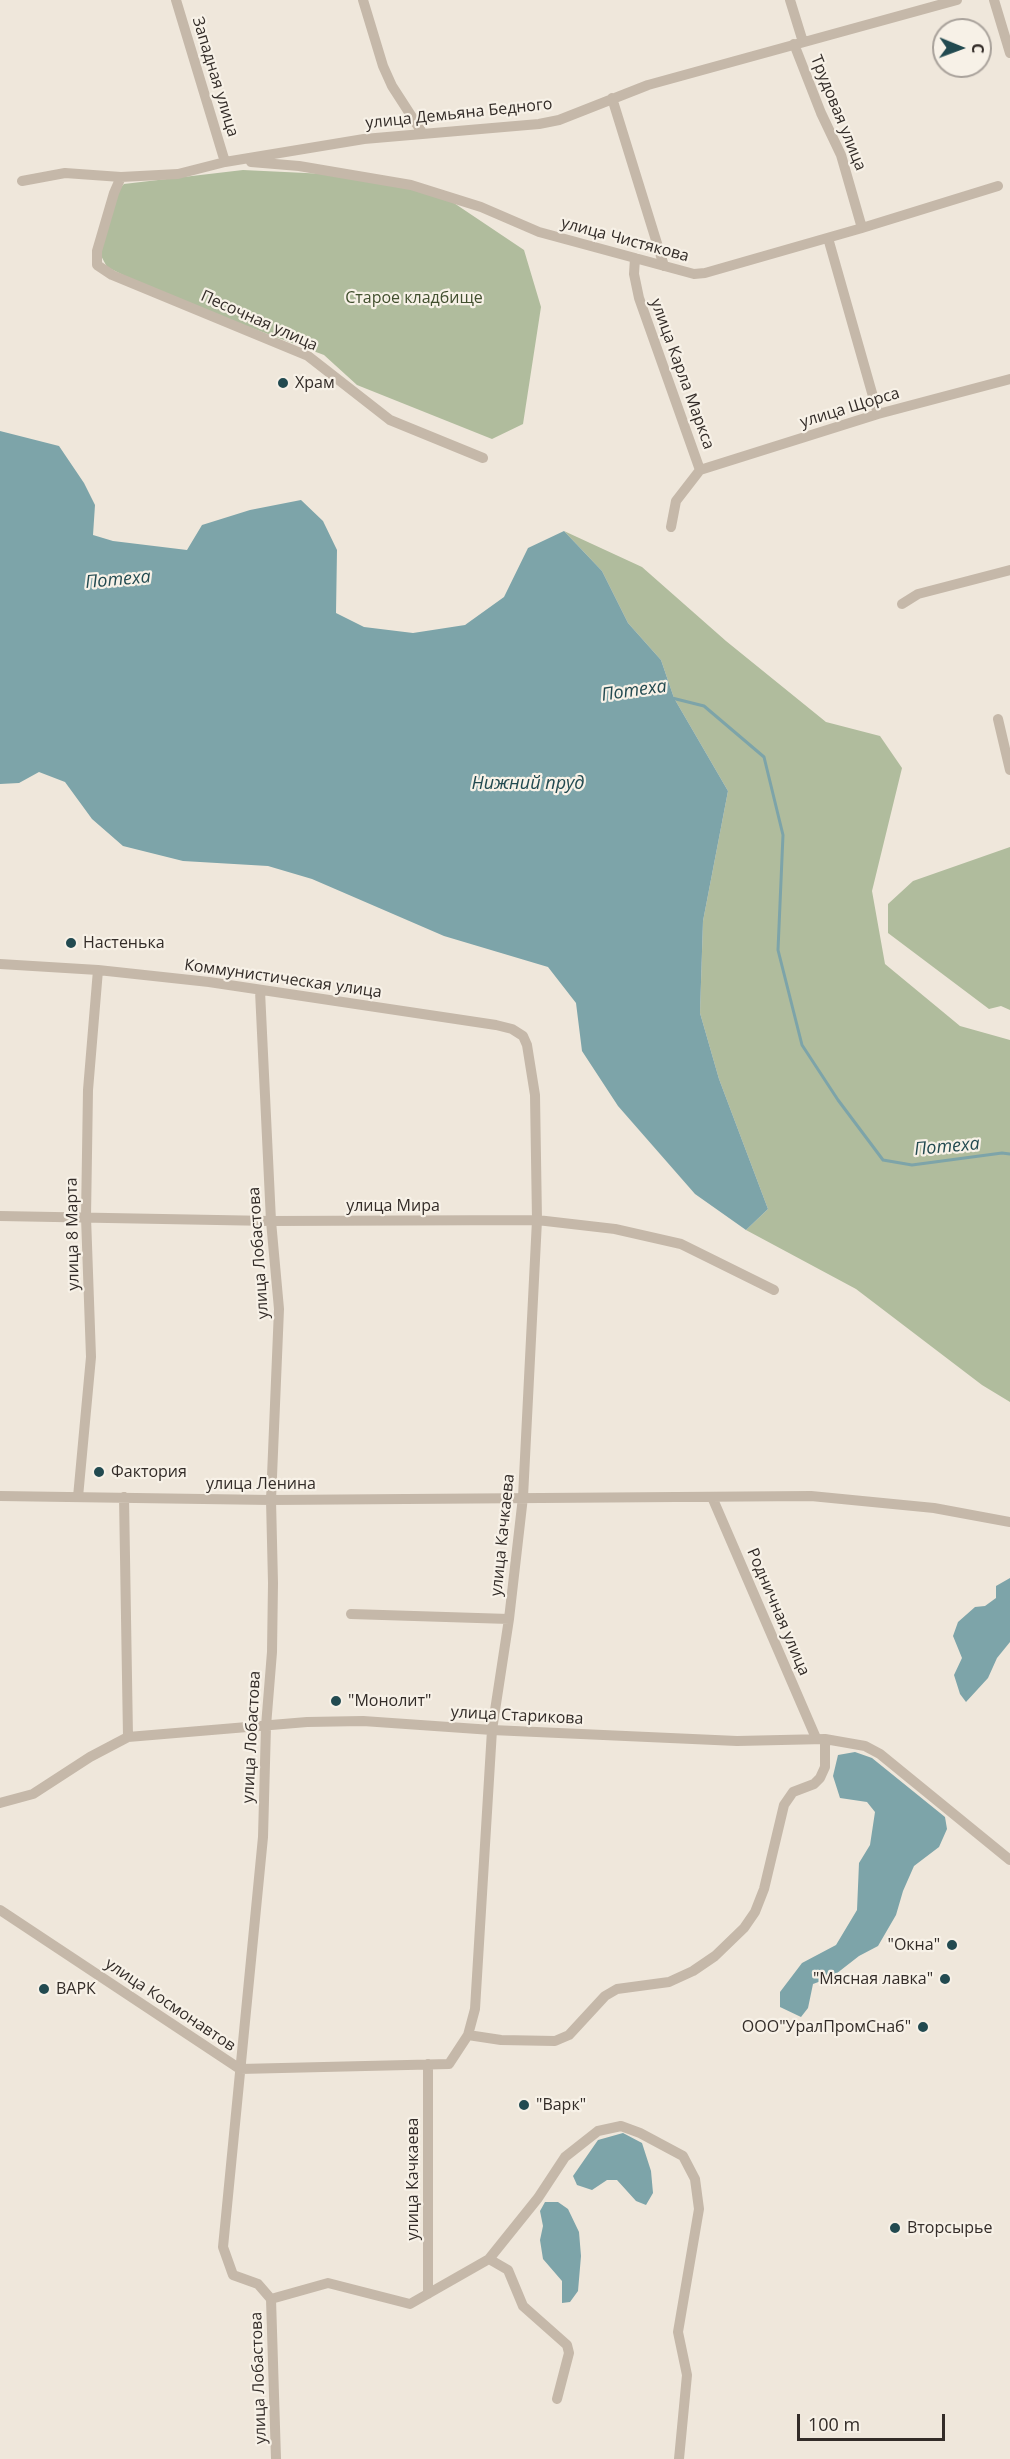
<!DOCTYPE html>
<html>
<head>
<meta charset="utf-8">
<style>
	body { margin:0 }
	#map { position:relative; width:1010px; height:2459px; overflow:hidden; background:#efe7db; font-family:"Open Sans",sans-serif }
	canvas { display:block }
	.north { position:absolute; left:932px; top:18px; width:60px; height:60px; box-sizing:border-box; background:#f7f1e7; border:2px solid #a9a29b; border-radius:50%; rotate:91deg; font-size:16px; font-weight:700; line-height:24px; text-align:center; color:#332c28 }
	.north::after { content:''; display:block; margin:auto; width:21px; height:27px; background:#224a50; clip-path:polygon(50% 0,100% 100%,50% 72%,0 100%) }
	.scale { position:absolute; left:797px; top:2414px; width:148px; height:27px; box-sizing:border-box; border:3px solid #332c28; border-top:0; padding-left:8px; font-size:18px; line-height:21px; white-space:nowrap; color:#332c28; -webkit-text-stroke:4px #f7f1e7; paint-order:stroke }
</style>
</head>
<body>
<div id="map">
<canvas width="1010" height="2459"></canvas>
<div class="north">С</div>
<div class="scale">100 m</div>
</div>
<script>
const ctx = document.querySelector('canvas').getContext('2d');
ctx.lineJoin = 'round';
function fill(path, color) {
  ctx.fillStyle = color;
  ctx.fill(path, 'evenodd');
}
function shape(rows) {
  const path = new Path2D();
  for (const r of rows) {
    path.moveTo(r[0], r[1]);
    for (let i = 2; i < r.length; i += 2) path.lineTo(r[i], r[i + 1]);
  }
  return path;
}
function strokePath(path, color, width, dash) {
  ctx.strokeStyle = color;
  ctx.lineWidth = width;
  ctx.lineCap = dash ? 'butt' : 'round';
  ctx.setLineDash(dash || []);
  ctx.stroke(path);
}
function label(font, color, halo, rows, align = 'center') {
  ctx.font = font + ' "Open Sans",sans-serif';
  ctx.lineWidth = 4.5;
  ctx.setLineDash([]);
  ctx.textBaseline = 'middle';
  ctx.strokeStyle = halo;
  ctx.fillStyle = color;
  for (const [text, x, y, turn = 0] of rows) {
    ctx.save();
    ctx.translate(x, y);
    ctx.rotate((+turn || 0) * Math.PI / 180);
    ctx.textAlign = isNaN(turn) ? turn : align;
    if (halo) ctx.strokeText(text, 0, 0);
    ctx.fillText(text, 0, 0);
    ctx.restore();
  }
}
fill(shape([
	[243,170,347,175,445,197,524,250,541,307,523,424,492,439,357,385,324,355,163,295,107,267,99,252,119,189,124,184],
	[564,531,642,567,726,641,826,722,880,736,902,768,872,891,885,964,960,1026,1010,1040,1010,1402,982,1385,856,1289,746,1230,768,1209,719,1079,700,1013,703,921,728,791,674,698,661,660,628,623,602,571],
	[1010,847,1010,1010,1001,1006,989,1009,888,933,888,904,913,881]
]), '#b0bc9d');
fill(shape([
	[0,431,59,446,84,483,95,505,93,535,113,541,187,550,202,525,250,510,301,500,323,521,337,550,336,613,364,627,413,633,465,625,504,597,528,548,564,531,602,571,628,623,661,660,674,698,728,791,703,921,700,1013,719,1079,768,1209,746,1230,695,1194,618,1106,582,1051,576,1003,548,967,444,936,312,879,268,866,183,861,123,846,92,819,65,782,39,772,19,783,0,784],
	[1010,1578,1010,1642,997,1658,988,1678,966,1702,960,1694,954,1675,962,1658,953,1636,958,1622,975,1607,985,1606,996,1598,996,1586],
	[855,1752,872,1758,945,1817,947,1829,939,1847,914,1866,903,1891,896,1915,878,1946,859,1956,832,1977,813,1984,808,2008,801,2017,780,2007,780,1992,802,1963,836,1945,857,1910,859,1863,870,1845,875,1812,867,1802,840,1798,833,1776,838,1755],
	[623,2133,642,2143,651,2171,653,2193,646,2205,636,2201,617,2180,607,2180,592,2190,577,2185,573,2176,598,2140],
	[545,2202,558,2202,568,2209,579,2232,581,2256,578,2291,570,2302,562,2303,562,2281,543,2259,540,2240,543,2226,540,2211]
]), '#7da4a9');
strokePath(shape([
	[672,698,704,706,764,757,783,835,778,950,802,1045,838,1100,883,1160,912,1165,1002,1153,1010,1154]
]), '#7da4a9', 3);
strokePath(shape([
	[176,0,225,162],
	[363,0,383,66,392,86,423,134],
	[790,0,803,42],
	[994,0,1010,53],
	[794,44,821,113,841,155,862,228],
	[612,98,664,266],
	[251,162,299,166,411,185,481,207,539,232,694,274,705,273,862,228,998,186],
	[121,177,114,193,97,251,97,265,112,275,308,356,390,420,483,458],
	[22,181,65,173,121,177,178,174,225,162,364,139,539,124,559,120,648,85,957,0],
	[828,238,878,414],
	[635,258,634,274,639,298,700,470,676,501,671,527],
	[700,470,878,414,1010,379],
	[902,604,918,594,1010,570],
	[998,719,1010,770],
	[0,964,98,970,209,982,496,1025,512,1029,523,1036,527,1045,535,1095,537,1220,523,1497,509,1619,492,1730,475,2009,468,2035,449,2064,240,2069,0,1910],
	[260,991,271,1221,279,1309,271,1500,273,1583,272,1652,266,1726,263,1837,223,2247,233,2275,258,2284,271,2299,276,2459],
	[0,1216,271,1221,537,1220,615,1229,681,1244,774,1290],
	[0,1496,271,1500,811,1496,934,1508,1010,1522],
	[78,1497,91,1357,86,1217,88,1090,98,970],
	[124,1497,128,1737],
	[712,1497,816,1738],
	[351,1614,509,1619],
	[0,1803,33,1794,90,1757,128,1737,307,1722,363,1721,492,1730,737,1741,825,1739,865,1746,880,1754,1010,1860],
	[468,2035,501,2040,555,2041,569,2035,605,1996,617,1989,669,1982,693,1971,715,1956,744,1928,755,1912,764,1889,784,1805,793,1792,814,1784,820,1778,825,1767,825,1739],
	[489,2259,508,2270,523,2306,567,2345,569,2353,557,2399],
	[428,2294,428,2064],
	[271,2299,328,2283,410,2304,489,2259,538,2198,565,2157,598,2131,621,2126,640,2133,683,2156,695,2179,699,2209,678,2332,687,2375,679,2459]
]), '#c5b8a9', 10);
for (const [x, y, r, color] of [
	[283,383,6,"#224a50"],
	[71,943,6,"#224a50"],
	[99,1472,6,"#224a50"],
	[336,1701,6,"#224a50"],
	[952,1945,6,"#224a50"],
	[945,1979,6,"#224a50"],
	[44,1989,6,"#224a50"],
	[923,2027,6,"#224a50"],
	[524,2105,6,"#224a50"],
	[895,2228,6,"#224a50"]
]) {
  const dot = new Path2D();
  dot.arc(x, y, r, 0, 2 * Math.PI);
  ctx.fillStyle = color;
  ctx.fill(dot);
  strokePath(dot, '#f7f1e7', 2);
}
label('16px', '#332c28', '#f7f1e7', [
	["Западная улица",215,77,73],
	["Трудовая улица",838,113,68],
	["улица Демьяна Бедного",459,114,-6],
	["улица Чистякова",625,240,15],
	["Песочная улица",259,321,24],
	["улица Карла Маркса",682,374,70],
	["улица Щорса",850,408,-17],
	["Коммунистическая улица",283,979,8],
	["улица Мира",393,1206],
	["улица 8 Марта",73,1234,-91],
	["улица Лобастова",259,1253,-94],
	["улица Ленина",261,1484],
	["улица Качкаева",503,1535,-84],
	["Родничная улица",778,1612,67],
	["улица Старикова",517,1716,3],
	["улица Лобастова",252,1737,-87],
	["улица Космонавтов",170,2005,34],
	["улица Качкаева",413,2179,-90],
	["улица Лобастова",259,2378,-92]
]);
label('16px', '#414f2e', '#f7f1e7', [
	["Старое кладбище",414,298]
]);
label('16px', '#332c28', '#f7f1e7', [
	["Храм",295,383],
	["Настенька",83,943],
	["Фактория",111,1472],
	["\"Монолит\"",348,1701],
	["\"Окна\"",940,1945,"right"],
	["\"Мясная лавка\"",933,1979,"right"],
	["ВАРК",56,1989],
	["ООО\"УралПромСнаб\"",911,2027,"right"],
	["\"Варк\"",536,2105],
	["Вторсырье",907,2228]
], 'left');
label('italic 18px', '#224a50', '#f7f1e7', [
	["Потеха",118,580,-5],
	["Потеха",634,691,-8],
	["Нижний пруд",528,784],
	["Потеха",947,1147,-5]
]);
</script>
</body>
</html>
